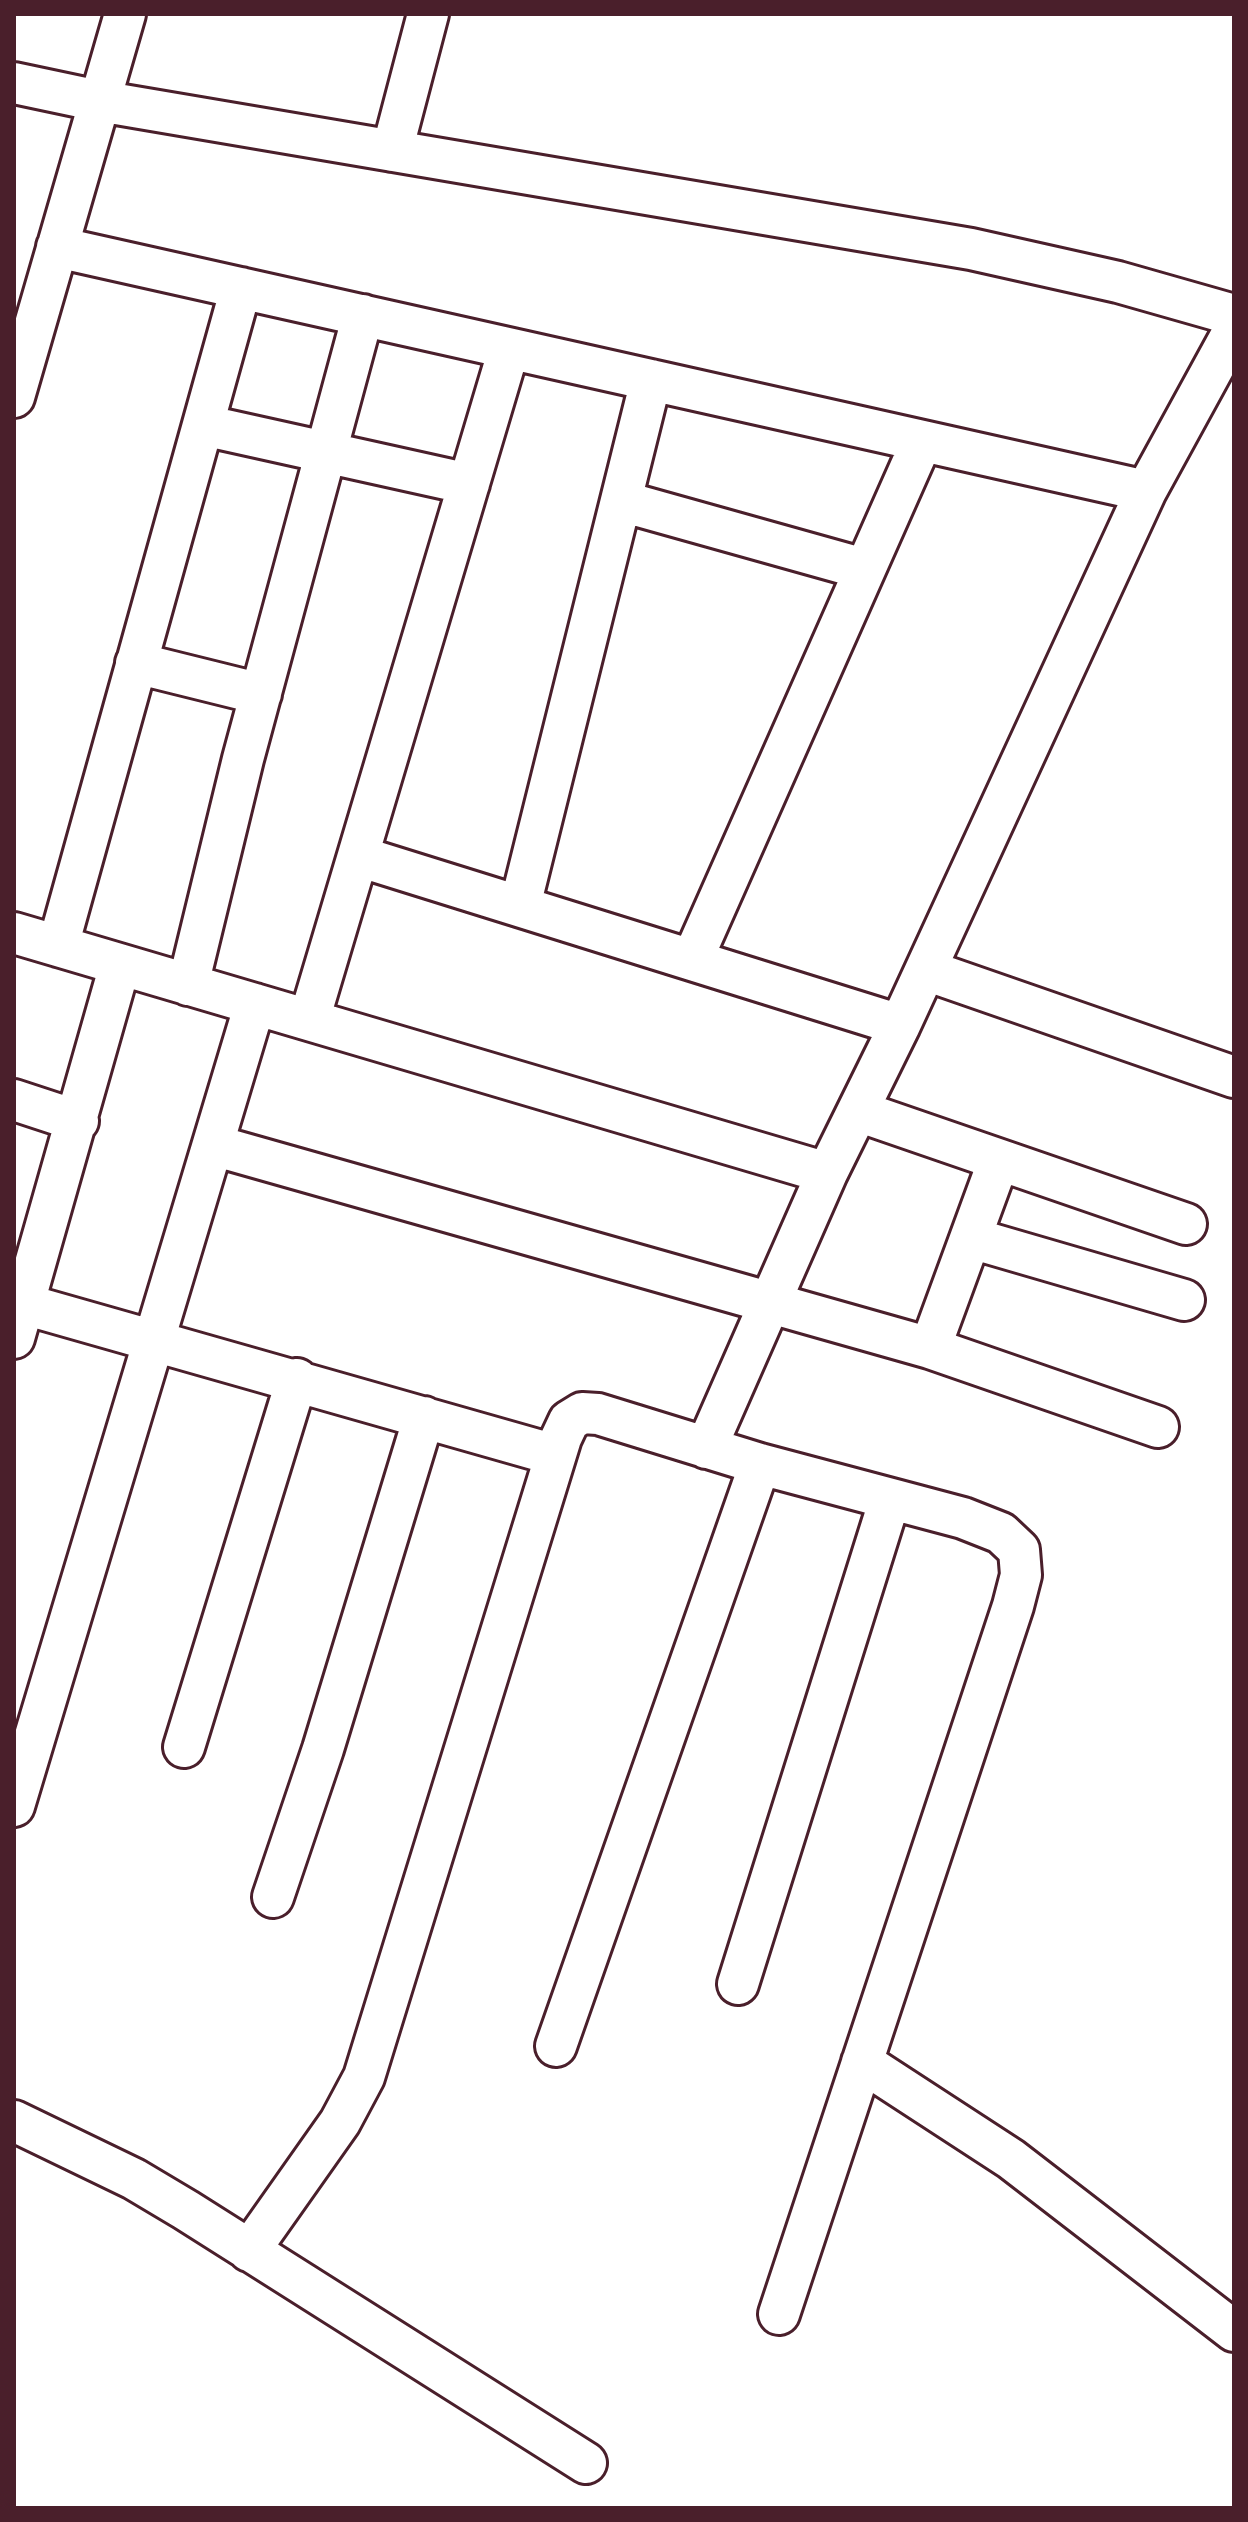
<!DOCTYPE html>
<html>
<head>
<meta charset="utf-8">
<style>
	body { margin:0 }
	#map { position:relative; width:1248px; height:2522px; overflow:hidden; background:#fff; font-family:"Indie Flower",sans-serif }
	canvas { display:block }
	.frame { position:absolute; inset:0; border:16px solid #4a1f2b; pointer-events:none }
</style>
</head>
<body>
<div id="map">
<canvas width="1248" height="2522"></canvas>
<div class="frame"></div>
</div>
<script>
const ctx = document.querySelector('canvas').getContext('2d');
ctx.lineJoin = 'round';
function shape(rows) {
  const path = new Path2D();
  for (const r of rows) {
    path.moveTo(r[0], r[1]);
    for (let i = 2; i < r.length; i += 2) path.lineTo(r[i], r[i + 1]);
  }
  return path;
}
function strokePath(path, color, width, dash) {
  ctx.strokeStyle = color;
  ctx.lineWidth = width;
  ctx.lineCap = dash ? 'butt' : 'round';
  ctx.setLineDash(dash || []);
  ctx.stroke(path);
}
const minor = shape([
	[14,83,99,101,971,249,1118,282,1234,315],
	[392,151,428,14],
	[57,247,1146,491],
	[14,397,125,14],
	[203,425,469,484],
	[621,501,864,569],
	[136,663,261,694],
	[358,856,900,1025],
	[520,906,651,380],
	[14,933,827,1173],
	[58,946,241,288],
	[692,960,922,441],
	[926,970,1234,1077],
	[188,985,243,759,363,315],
	[309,1020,509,349],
	[14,1100,78,1121],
	[858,1111,1186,1224],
	[213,1145,930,1348,1158,1427],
	[971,1238,1184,1300],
	[24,1304,555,1455],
	[14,1338,120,965],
	[930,1348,999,1160],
	[706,1448,827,1173,900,1025,1146,491,1234,330],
	[184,1747,297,1379],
	[14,1806,255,1004],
	[273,1897,323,1749,424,1417],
	[738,1984,890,1499],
	[556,2046,760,1464],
	[862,2062,1011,2159,1234,2331],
	[14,2121,134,2179,186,2210,586,2463],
	[249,2251,340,2122,364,2077,561,1438,569,1421,582,1413,598,1414,760,1464,963,1518,1001,1533,1019,1550,1021,1575,1013,1606,779,2314]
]);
strokePath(minor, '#4a1f2b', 46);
strokePath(minor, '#fff', 40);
</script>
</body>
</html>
